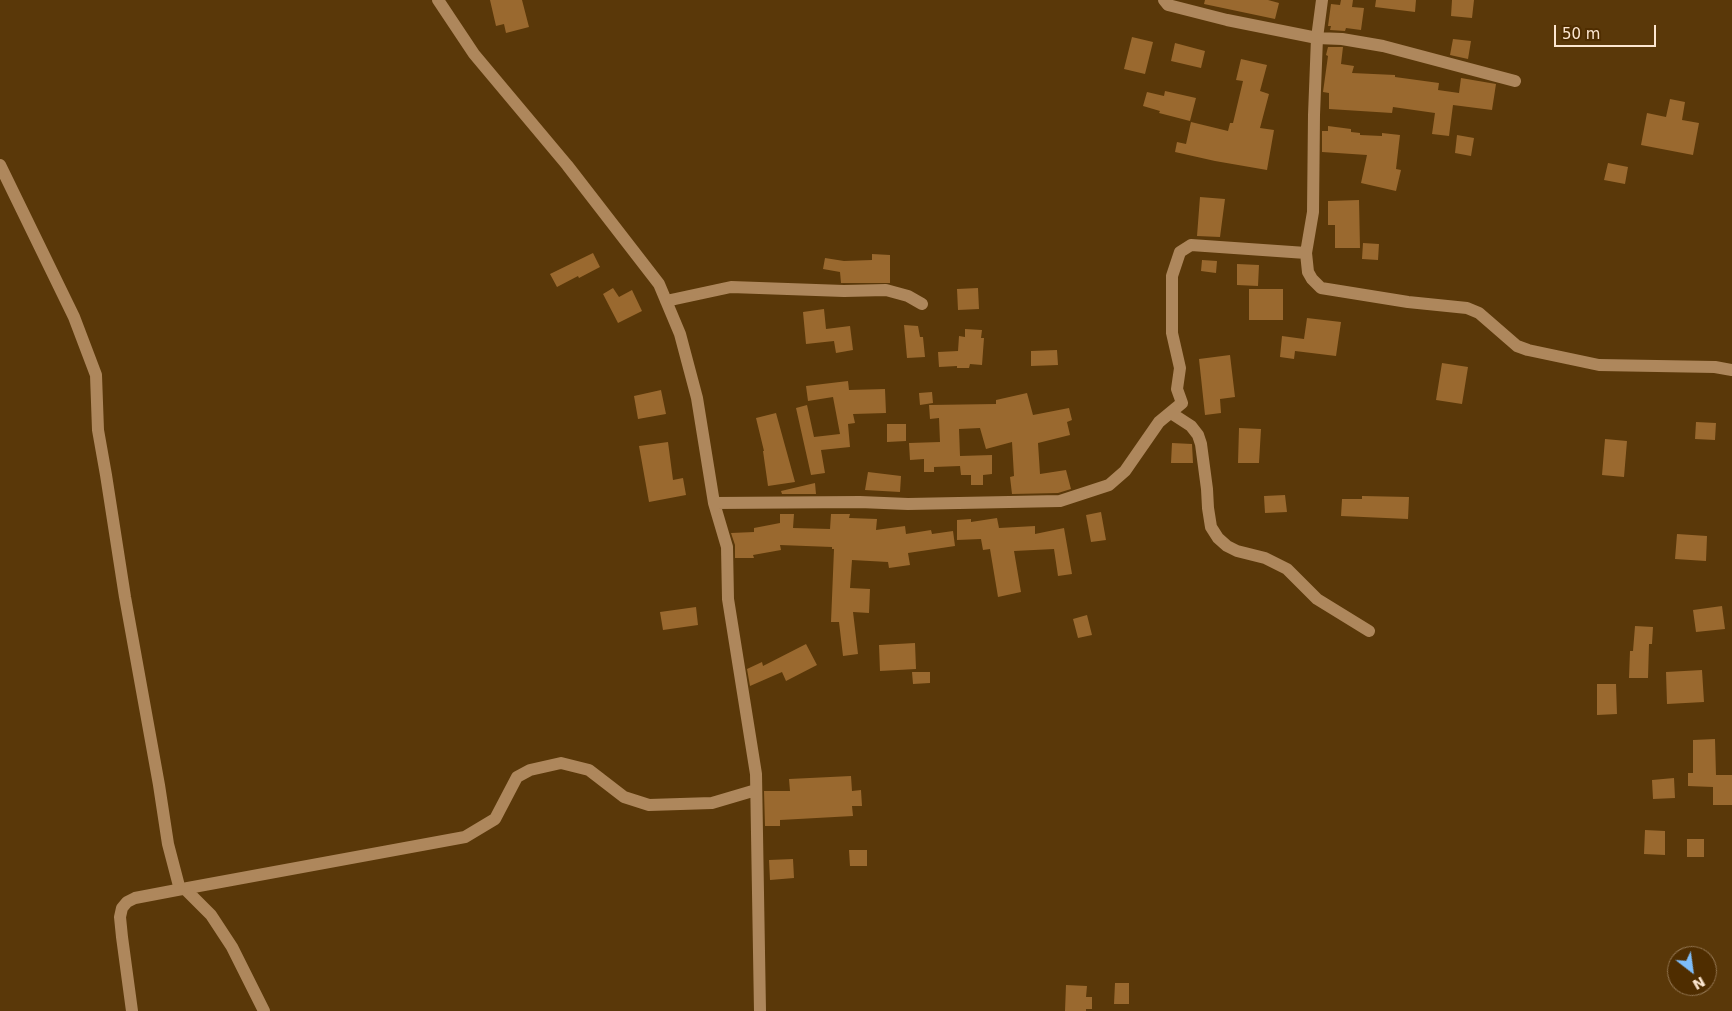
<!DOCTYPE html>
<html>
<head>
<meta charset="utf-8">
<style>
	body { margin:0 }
	#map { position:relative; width:1732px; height:1011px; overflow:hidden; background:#5a3809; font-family:"DejaVu Sans",sans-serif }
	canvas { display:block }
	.north { position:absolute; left:1667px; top:946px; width:50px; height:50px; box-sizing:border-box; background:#4f2d00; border:1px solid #947753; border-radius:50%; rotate:150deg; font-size:14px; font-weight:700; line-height:20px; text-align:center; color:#fce6d0 }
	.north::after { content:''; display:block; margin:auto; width:18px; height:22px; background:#7ebdf9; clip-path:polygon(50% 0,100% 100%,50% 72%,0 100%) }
	.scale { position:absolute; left:1554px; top:25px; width:102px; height:22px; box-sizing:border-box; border:2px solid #fce6d0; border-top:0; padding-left:6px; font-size:15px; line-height:18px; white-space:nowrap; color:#fce6d0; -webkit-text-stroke:4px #4f2d00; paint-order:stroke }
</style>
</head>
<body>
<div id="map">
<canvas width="1732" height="1011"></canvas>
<div class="north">N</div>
<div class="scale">50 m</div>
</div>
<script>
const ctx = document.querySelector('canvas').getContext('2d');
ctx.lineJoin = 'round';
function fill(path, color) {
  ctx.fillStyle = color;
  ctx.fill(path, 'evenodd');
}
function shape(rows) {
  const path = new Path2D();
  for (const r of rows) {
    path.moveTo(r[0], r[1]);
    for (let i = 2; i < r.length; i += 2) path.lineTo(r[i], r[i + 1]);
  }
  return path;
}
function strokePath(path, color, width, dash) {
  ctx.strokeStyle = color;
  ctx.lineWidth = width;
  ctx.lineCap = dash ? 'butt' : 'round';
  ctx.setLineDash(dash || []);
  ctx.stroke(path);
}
fill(shape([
	[490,0,522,0,529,27,506,33,504,24,496,26],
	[1205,0,1268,0,1279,3,1275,19,1204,4],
	[1341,0,1353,0,1352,7,1364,8,1361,30,1346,28,1345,31,1330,30,1331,26,1328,26,1331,4,1340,5],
	[1376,0,1416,0,1415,12,1375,7],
	[1452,0,1474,0,1472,18,1451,16],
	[1132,37,1153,42,1145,74,1124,69],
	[1453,39,1471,41,1468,59,1450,55],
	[1175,43,1205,51,1201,68,1171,61],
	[1328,47,1343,47,1341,64,1354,66,1352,73,1395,75,1395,77,1439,83,1438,90,1459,93,1461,78,1496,84,1492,110,1453,105,1449,136,1432,134,1435,113,1393,107,1392,113,1329,109,1329,93,1323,92,1328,56,1326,55],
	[1241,59,1267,65,1260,91,1269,94,1260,128,1274,130,1267,170,1215,161,1175,152,1177,142,1186,144,1191,122,1228,131,1230,123,1233,123,1243,81,1236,80],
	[1165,91,1196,98,1190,121,1159,113,1160,111,1143,106,1147,92,1164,96],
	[1670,99,1685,102,1682,120,1699,123,1693,155,1641,145,1647,113,1666,117],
	[1328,126,1351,129,1351,132,1360,133,1360,135,1382,136,1382,133,1400,135,1396,169,1401,170,1396,191,1361,183,1367,155,1322,152,1322,131,1328,131],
	[1457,135,1474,138,1471,156,1455,153],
	[1608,163,1628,167,1625,184,1604,180],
	[1200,197,1225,199,1220,237,1197,236],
	[1359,200,1360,248,1335,248,1335,225,1328,225,1328,201],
	[1363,243,1379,244,1378,260,1362,259],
	[593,253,600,267,579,278,578,276,557,287,550,274],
	[872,254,890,255,890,283,841,283,840,272,823,269,825,258,844,261,872,260],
	[1202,260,1217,261,1216,273,1201,271],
	[1237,264,1259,265,1258,286,1237,285],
	[613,288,619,297,632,290,642,311,618,323,603,294],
	[978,288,979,309,958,310,957,289],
	[1249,289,1283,289,1283,320,1249,320],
	[824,309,826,329,850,326,853,350,836,353,834,341,806,344,803,312],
	[1307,318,1341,322,1336,356,1295,351,1294,359,1280,357,1282,336,1304,339],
	[904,325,918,326,920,337,923,337,925,357,907,358],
	[965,329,982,330,981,338,984,338,982,365,970,364,969,368,957,368,957,366,939,367,938,352,958,351,959,336,965,337],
	[1057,350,1058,365,1031,366,1031,351],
	[1230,355,1235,397,1220,399,1221,413,1205,415,1199,359],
	[1442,363,1468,367,1462,404,1436,400],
	[848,381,849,390,885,389,886,413,853,414,855,423,848,424,850,447,821,450,825,473,811,475,796,408,807,405,814,437,840,434,833,397,808,401,806,386],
	[661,390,666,414,638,419,634,396],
	[932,392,933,403,920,405,919,393],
	[1027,393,1033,415,1069,408,1072,420,1067,422,1070,435,1038,443,1040,474,1066,470,1071,489,1058,493,1012,494,1010,477,1014,476,1012,442,986,449,980,428,959,429,960,456,992,455,992,474,983,475,983,485,971,485,971,475,961,475,960,466,934,467,934,472,924,472,924,459,910,460,909,443,940,442,939,418,930,419,929,405,996,404,996,400],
	[776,413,795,482,768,486,763,451,764,451,756,418],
	[1696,422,1716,423,1715,440,1695,439],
	[887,424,906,424,906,441,887,442],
	[1239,428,1261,429,1259,463,1238,463],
	[1605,439,1627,441,1624,477,1602,475],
	[668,442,673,480,683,478,686,495,649,502,639,446],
	[1172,443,1192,444,1193,463,1171,463],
	[868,472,901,476,900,492,865,490],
	[815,483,816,494,782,494,781,491],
	[1285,495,1287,512,1265,513,1264,496],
	[1362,496,1409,497,1408,519,1341,516,1342,499,1362,499],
	[1101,512,1106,540,1091,542,1086,515],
	[780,514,794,514,793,528,830,529,831,514,850,514,849,518,877,519,876,530,905,526,906,534,931,530,932,534,953,531,955,546,908,553,910,565,889,568,888,562,852,560,850,588,870,589,869,613,853,612,858,654,843,656,839,622,831,622,834,549,832,549,832,547,780,545,781,550,753,555,754,558,735,558,735,545,731,533,754,532,754,528,780,523],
	[997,518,999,528,1035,526,1035,534,1064,528,1072,574,1058,576,1054,549,1014,551,1021,592,998,597,990,549,983,550,981,539,957,540,957,520,971,519,971,522],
	[1677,534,1707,536,1706,561,1675,559],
	[1722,606,1725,629,1696,632,1693,610],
	[696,607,698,625,663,630,660,612],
	[1087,615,1092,635,1078,638,1073,619],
	[1635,626,1653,627,1652,644,1649,644,1648,678,1629,678,1630,651,1633,651],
	[915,643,916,669,880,671,879,645],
	[806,644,817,665,786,681,782,672,750,686,747,669,762,662,763,666],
	[1702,670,1704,702,1667,704,1666,672],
	[912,672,930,672,930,683,913,684],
	[1597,684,1616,684,1617,714,1597,715],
	[1715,739,1716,775,1732,775,1732,805,1713,805,1713,787,1688,786,1688,773,1693,773,1693,740],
	[851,776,852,791,861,790,862,806,852,806,853,816,780,820,780,826,765,826,764,791,790,791,789,779],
	[1674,778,1675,798,1653,799,1652,780],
	[1645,830,1665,831,1665,855,1644,854],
	[1687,839,1704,839,1704,857,1687,857],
	[849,850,867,850,867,866,850,866],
	[793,859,794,878,770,880,769,860],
	[1115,983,1129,983,1129,1004,1114,1004],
	[1066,985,1087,986,1086,997,1092,997,1092,1009,1086,1009,1086,1011,1065,1011]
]), '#9a692f');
strokePath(shape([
	[438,0,474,54,567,165,659,284,680,334,697,398,714,503,860,502,908,504,1060,501,1109,485,1125,471,1159,422,1182,403,1177,389,1180,368,1172,333,1172,276,1180,252,1191,245,1306,253],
	[1164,0,1168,5,1227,20,1317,38,1342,39,1383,46,1515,81],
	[1322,0,1317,38,1314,115,1313,212,1306,253,1308,272,1312,279,1321,288,1408,302,1467,308,1479,313,1517,346,1528,350,1599,365,1715,367,1732,370],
	[0,165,74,317,96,375,98,430,106,475,125,597,159,785,168,844,179,886,177,890,135,898,127,902,122,908,120,917,122,937,132,1011],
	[666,301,731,287,844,291,886,290,908,296,922,304],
	[1171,413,1191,426,1198,435,1201,444,1207,489,1208,508,1211,527,1218,538,1227,546,1237,551,1265,558,1287,569,1317,599,1369,631],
	[714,503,727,547,728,599,756,774,760,1011],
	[185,889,211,915,232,947,264,1011],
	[177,890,465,837,495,819,517,777,530,770,561,763,589,770,624,797,649,805,712,803,756,790]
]), '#ae875c', 12);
</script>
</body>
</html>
